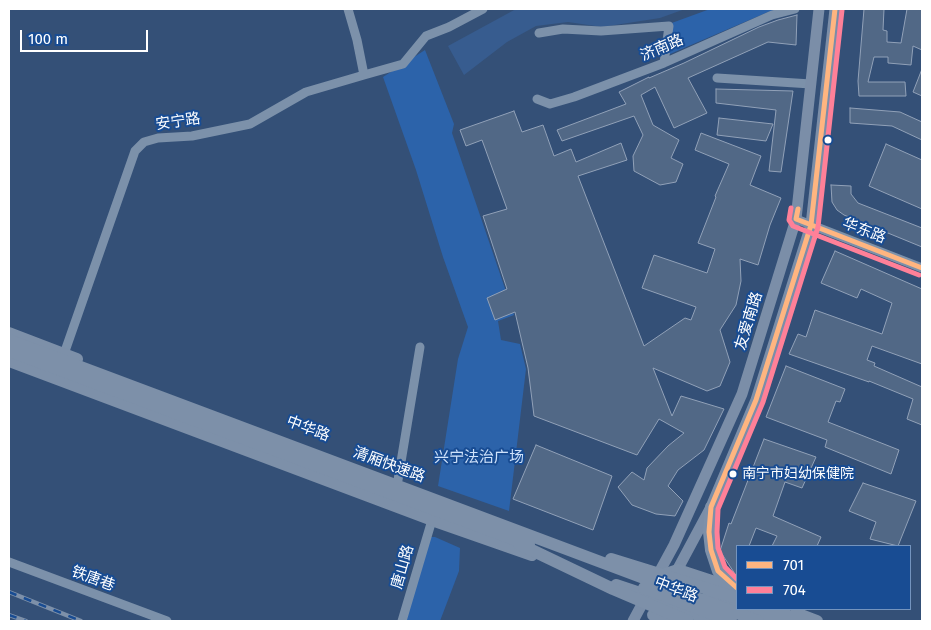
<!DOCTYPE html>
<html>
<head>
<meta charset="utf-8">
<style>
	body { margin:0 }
	#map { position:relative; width:931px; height:630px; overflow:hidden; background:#345077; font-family:"Fira Sans",sans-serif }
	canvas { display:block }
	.frame { position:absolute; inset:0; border:10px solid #fff; pointer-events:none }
	.legend { position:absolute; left:736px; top:545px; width:175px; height:65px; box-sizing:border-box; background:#184c93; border:1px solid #7494be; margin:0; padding:6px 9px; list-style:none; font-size:15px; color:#fff }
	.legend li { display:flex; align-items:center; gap:10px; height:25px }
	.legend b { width:25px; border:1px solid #7494be }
	.scale { position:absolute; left:20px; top:30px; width:128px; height:22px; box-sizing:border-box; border:2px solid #fff; border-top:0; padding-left:6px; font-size:15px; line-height:18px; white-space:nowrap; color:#fff; -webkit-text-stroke:4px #184c93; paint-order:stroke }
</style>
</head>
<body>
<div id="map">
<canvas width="931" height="630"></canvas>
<div class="frame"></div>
<ul class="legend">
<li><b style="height:6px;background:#ffb580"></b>701</li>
<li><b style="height:6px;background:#ff8098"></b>704</li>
</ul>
<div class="scale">100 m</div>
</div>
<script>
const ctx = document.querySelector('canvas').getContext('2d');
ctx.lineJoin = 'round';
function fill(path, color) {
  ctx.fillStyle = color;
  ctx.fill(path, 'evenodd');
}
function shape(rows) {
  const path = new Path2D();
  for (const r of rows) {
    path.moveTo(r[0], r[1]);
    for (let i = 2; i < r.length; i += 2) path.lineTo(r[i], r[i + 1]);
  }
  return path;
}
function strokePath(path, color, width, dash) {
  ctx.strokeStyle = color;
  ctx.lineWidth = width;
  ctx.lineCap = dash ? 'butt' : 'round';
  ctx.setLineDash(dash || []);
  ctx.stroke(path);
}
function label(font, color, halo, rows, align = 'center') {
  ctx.font = font + ' "Fira Sans","Noto Sans SC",sans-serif';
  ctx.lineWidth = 4;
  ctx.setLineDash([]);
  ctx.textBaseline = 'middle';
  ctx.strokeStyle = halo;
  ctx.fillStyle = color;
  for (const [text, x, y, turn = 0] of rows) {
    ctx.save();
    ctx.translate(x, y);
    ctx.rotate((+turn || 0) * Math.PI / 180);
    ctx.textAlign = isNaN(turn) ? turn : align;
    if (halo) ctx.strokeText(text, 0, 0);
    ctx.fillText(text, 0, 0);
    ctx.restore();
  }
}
fill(shape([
	[710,9,780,9,768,12,663,57,669,24],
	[425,50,454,124,452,133,514,315,498,321,501,340,520,344,526,369,509,511,438,486,458,359,468,327,443,257,416,170,383,77],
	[431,537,435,537,460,548,459,571,440,621,402,621]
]), '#2c63aa');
fill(shape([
	[516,9,685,9,660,18,602,27,568,22,536,26,507,42,464,75,448,46]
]), '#375c8f');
const building = shape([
	[864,9,884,9,883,30,887,31,887,42,901,43,907,9,922,9,922,50,913,46,911,65,888,63,888,57,874,57,868,82,905,82,906,96,859,96,858,81,864,9],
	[797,15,796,45,768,42,688,78,707,113,674,128,655,87,641,95,653,125,679,140,671,158,683,164,676,182,660,185,634,171,633,156,643,135,634,116,562,141,557,130,626,104,619,92,649,77,649,78,684,63,759,27,778,20,797,15],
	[922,69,922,96,913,92,922,69],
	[716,89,793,91,781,172,769,171,776,110,716,103,716,89],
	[850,108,900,112,922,122,922,140,892,126,850,123,850,108],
	[514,111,522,132,543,125,554,156,571,149,576,162,621,143,627,160,578,176,644,346,685,318,691,320,696,307,642,288,654,255,707,273,715,249,698,243,716,197,715,196,729,164,695,150,701,133,761,156,750,185,781,198,770,225,758,265,740,259,741,281,736,305,720,330,730,362,720,386,707,391,653,368,672,416,681,396,724,409,704,450,678,470,668,486,683,501,675,516,656,514,632,505,618,487,632,472,644,480,647,468,668,446,684,433,659,419,637,455,534,416,528,368,515,312,495,320,487,298,507,289,483,216,507,209,482,140,466,146,460,130,514,111],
	[719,118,773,124,766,141,717,135,719,118],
	[886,144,922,160,922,209,869,186,886,144],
	[831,185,851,186,851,194,858,203,922,228,922,247,844,215,837,210,832,202,831,185],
	[835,251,922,289,922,364,872,346,867,360,875,363,874,366,922,387,922,425,907,419,913,399,869,381,869,382,789,354,798,334,806,337,815,310,882,334,892,303,861,289,857,298,821,283,835,251],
	[786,366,845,389,840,402,836,401,828,422,899,450,891,474,825,447,827,440,766,417,786,366],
	[764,439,816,457,802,488,785,482,773,516,821,537,817,546,772,546,777,536,756,528,749,546,737,546,737,577,720,551,729,523,731,524,764,439],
	[536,445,612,476,593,530,513,499,536,445],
	[863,483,916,501,898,546,870,539,876,522,849,511,863,483]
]);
fill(building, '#516886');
strokePath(building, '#91a1b8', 1);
strokePath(shape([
	[539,33,563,29,601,31,669,26,664,63],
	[364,75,403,64,426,36,449,27,483,9],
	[717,78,811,84],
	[537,99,550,104,574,97,664,63,772,15,795,9],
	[796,219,922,268],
	[64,354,135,151,144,142,158,138,192,136,250,124,306,92,364,75,357,40,348,9],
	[398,480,420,347],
	[9,562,167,621],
	[402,621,432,520]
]), '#7c91aa', 9);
strokePath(shape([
	[674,576,711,507,756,400,811,225,835,9],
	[655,580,674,545,742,394,796,219,819,9],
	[633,621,647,595]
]), '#7b8ea8', 11);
strokePath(shape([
	[9,333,77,359],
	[9,361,432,520,532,555],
	[711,507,709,532,711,550,718,571,730,583,737,588],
	[657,577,678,570,733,588],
	[616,585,661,600,712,621],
	[708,596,737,606],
	[744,609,776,620],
	[768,609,803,621],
	[796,613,817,621],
	[653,615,671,621]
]), '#7d90a9', 12);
const rail = shape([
	[9,592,81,621],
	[9,615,26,621]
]);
strokePath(rail, '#7d90a9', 4.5);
strokePath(rail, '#184c93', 2.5, [8]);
strokePath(shape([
	[9,340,758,621],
	[9,351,529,545],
	[519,544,613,589,688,621],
	[611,559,737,598],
	[644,588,731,621]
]), '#7d90a9', 12);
strokePath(shape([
	[798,209,796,219,922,268],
	[737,588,718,571,711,550,709,532,711,507,756,400,811,225,835,9]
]), '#ffb580', 5);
strokePath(shape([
	[791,208,789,220,793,226,919,275],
	[737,579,725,567,718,548,717,532,718,509,763,402,818,227,842,10]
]), '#ff8098', 5);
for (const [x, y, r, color] of [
	[828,140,4.5,"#fff"],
	[733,474,4.5,"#fff"]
]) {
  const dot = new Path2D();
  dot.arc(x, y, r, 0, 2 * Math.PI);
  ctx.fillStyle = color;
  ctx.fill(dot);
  strokePath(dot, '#184c93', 2);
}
label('14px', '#fff', '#184c93', [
	["南宁市妇幼保健院",742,474]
], 'left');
label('15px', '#fff', '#184c93', [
	["济南路",662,48,-23],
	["安宁路",178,122,-8],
	["华东路",864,231,21],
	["友爱南路",749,321,-73],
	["中华路",308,429,21],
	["清厢快速路",389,465,20],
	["唐山路",403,567,-74],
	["铁唐巷",93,579,20],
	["中华路",676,590,21]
]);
label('15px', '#cfe2fb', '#184c93', [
	["兴宁法治广场",479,458]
]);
</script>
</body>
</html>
